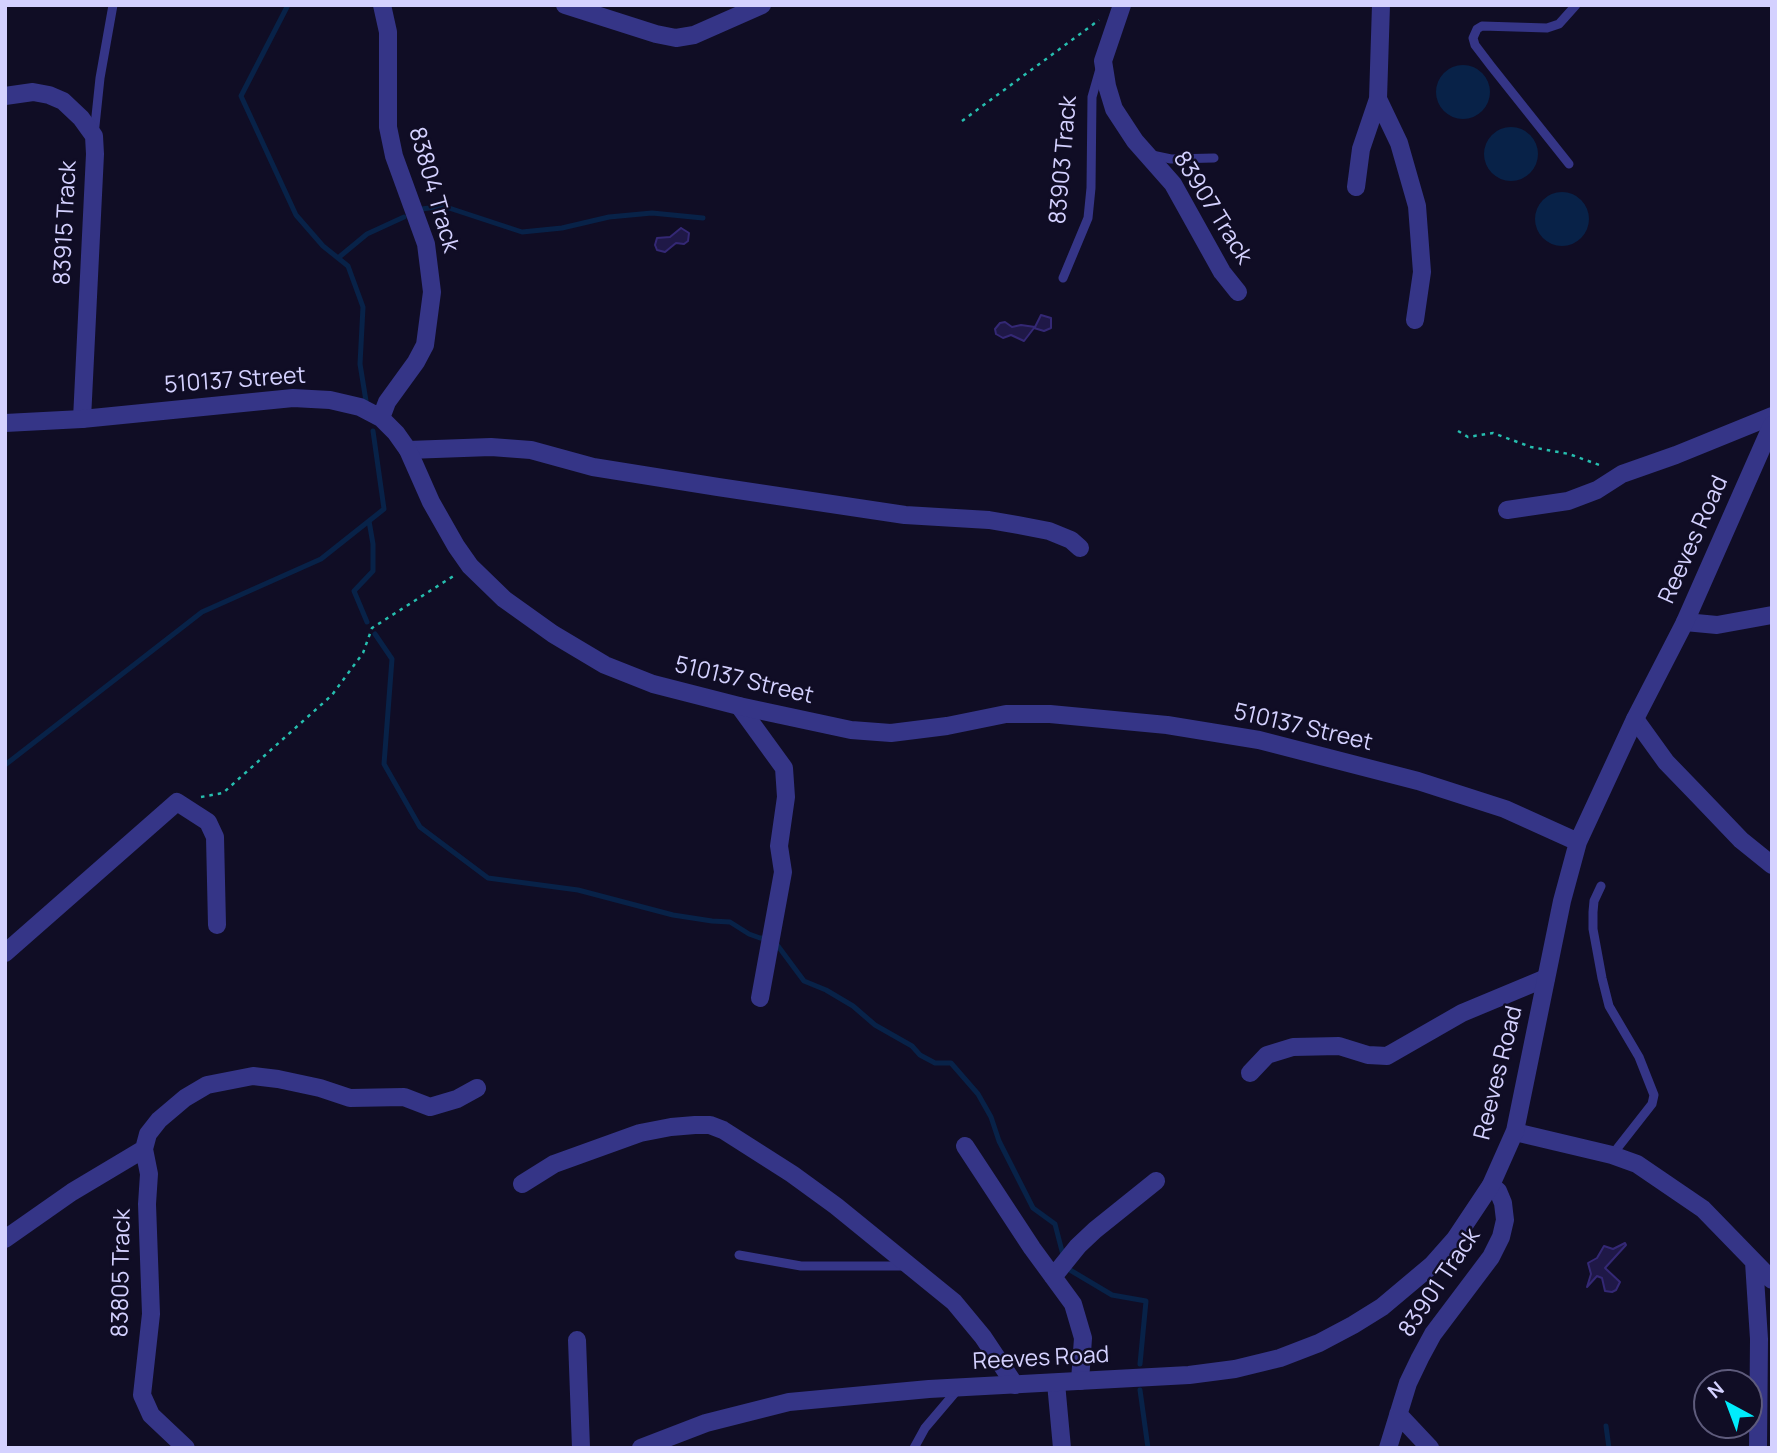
<!DOCTYPE html>
<html>
<head>
<meta charset="utf-8">
<style>
	body { margin:0 }
	#map { position:relative; width:1777px; height:1453px; overflow:hidden; background:#100d25; font-family:Manrope,sans-serif }
	canvas { display:block }
	.frame { position:absolute; inset:0; border:7px solid #d4d1ff; pointer-events:none }
	.north { position:absolute; left:1693px; top:1369px; width:70px; height:70px; box-sizing:border-box; background:#100d25; border:2px solid #5e5b7c; border-radius:50%; rotate:319deg; font-size:19px; font-weight:700; line-height:28px; text-align:center; color:#d4d1ff }
	.north::after { content:''; display:block; margin:auto; width:24px; height:32px; background:#00ecfc; clip-path:polygon(50% 0,100% 100%,50% 72%,0 100%) }
</style>
</head>
<body>
<div id="map">
<canvas width="1777" height="1453"></canvas>
<div class="frame"></div>
<div class="north">N</div>
</div>
<script>
const ctx = document.querySelector('canvas').getContext('2d');
ctx.lineJoin = 'round';
function fill(path, color) {
  ctx.fillStyle = color;
  ctx.fill(path, 'evenodd');
}
function shape(rows) {
  const path = new Path2D();
  for (const r of rows) {
    if (r.length === 3) {
      path.moveTo(r[0] + r[2], r[1]);
      path.arc(r[0], r[1], r[2], 0, 2 * Math.PI);
      continue;
    }
    path.moveTo(r[0], r[1]);
    for (let i = 2; i < r.length; i += 2) path.lineTo(r[i], r[i + 1]);
  }
  return path;
}
function strokePath(path, color, width, dash) {
  ctx.strokeStyle = color;
  ctx.lineWidth = width;
  ctx.lineCap = dash ? 'butt' : 'round';
  ctx.setLineDash(dash || []);
  ctx.stroke(path);
}
function label(font, color, halo, rows, align = 'center') {
  ctx.font = font + ' Manrope,sans-serif';
  ctx.lineWidth = 5;
  ctx.setLineDash([]);
  ctx.textBaseline = 'middle';
  ctx.strokeStyle = halo;
  ctx.fillStyle = color;
  for (const [text, x, y, turn = 0] of rows) {
    ctx.save();
    ctx.translate(x, y);
    ctx.rotate((+turn || 0) * Math.PI / 180);
    ctx.textAlign = isNaN(turn) ? turn : align;
    if (halo) ctx.strokeText(text, 0, 0);
    ctx.fillText(text, 0, 0);
    ctx.restore();
  }
}
fill(shape([
	[1463,92,27],
	[1511,154,27],
	[1562,219,27]
]), '#082248');
strokePath(shape([
	[288,5,241,96,296,215,323,246,348,266,363,307,360,364,366,401],
	[422,209,443,206,522,232,562,228,609,217,652,213,703,218],
	[338,258,367,234,404,217],
	[367,622,354,591,373,571,373,544,369,521],
	[375,634,392,659,384,764,420,827,488,878,578,890,673,915,712,921,730,922,749,934,760,938,767,938],
	[5,765,202,612,321,559,384,509,373,431],
	[775,942,804,981,826,990,853,1006,875,1025,912,1046,920,1055,935,1063,951,1063,978,1094,991,1117,999,1141,1033,1208,1055,1224,1063,1255],
	[1067,1264,1070,1270,1112,1295,1146,1301,1140,1364],
	[1140,1390,1148,1448],
	[1606,1426,1609,1448]
]), '#082248', 5);
const building = shape([
	[681,228,689,233,688,241,684,244,676,243,665,252,657,250,655,245,657,238,670,237,681,228],
	[1041,315,1051,318,1051,328,1044,331,1034,328,1024,341,1011,335,1003,338,996,334,995,329,1000,323,1005,322,1012,327,1021,325,1035,327,1041,315],
	[1625,1243,1626,1245,1605,1268,1620,1282,1616,1290,1612,1292,1605,1291,1602,1278,1597,1276,1587,1287,1591,1274,1588,1263,1597,1258,1604,1246,1613,1249,1625,1243]
]);
fill(building, '#1f1847');
strokePath(building, '#342875', 2);
strokePath(shape([
	[962,121,1099,20],
	[1458,431,1468,437,1493,433,1531,447,1569,454,1602,466],
	[201,797,223,793,332,695,363,653,372,628,455,575]
]), '#26beaf', 2.5, [3.5, 5]);
strokePath(shape([
	[94,135,100,78,113,5],
	[1152,155,1171,159,1214,158],
	[1569,164,1491,66,1475,45,1473,38,1477,29,1482,26,1547,28,1559,24,1576,5],
	[1063,278,1088,218,1091,188,1092,97,1100,69],
	[1601,886,1594,901,1593,912,1593,929,1602,978,1609,1006,1639,1057,1654,1095,1652,1104,1612,1155],
	[739,1255,801,1266,907,1266],
	[914,1448,925,1428,959,1388]
]), '#353587', 9);
strokePath(shape([
	[565,5,656,34,676,38,694,35,762,5],
	[1122,5,1103,61,1107,86,1114,109,1135,141,1173,184,1222,272,1238,292],
	[5,96,33,92,49,95,63,101,81,118,94,136,95,154,82,419],
	[1378,99,1399,143,1417,206,1422,272,1415,320],
	[1356,187,1361,149,1378,99,1381,5],
	[408,450,491,447,531,450,593,467,718,487,905,515,989,520,1018,525,1049,531,1071,540,1080,548],
	[1507,510,1568,501,1597,490,1622,474,1676,455,1772,416],
	[1685,622,1717,625,1772,615],
	[739,706,784,768,786,797,779,846,783,872,760,998],
	[1635,719,1666,762,1696,793,1741,840,1772,865],
	[5,953,177,802,208,822,215,837,217,925],
	[1250,1073,1267,1055,1293,1047,1339,1046,1368,1055,1387,1056,1462,1013,1546,978],
	[1515,1132,1612,1155,1637,1164,1703,1209,1772,1280],
	[965,1146,1032,1248,1073,1304,1083,1338,1080,1381],
	[144,1149,149,1174,147,1204,151,1314,142,1395,151,1415,186,1448],
	[522,1184,554,1164,640,1133,671,1127,695,1125,710,1125,723,1130,792,1174,836,1206,954,1302,983,1337,1015,1385],
	[5,1239,72,1192,144,1149,148,1134,159,1120,185,1098,207,1085,253,1076,278,1079,320,1088,350,1098,404,1097,430,1107,457,1099,477,1088],
	[1754,1262,1759,1339,1758,1448],
	[1053,1277,1078,1246,1095,1230,1156,1181],
	[577,1340,581,1448],
	[1056,1383,1062,1448],
	[1398,1414,1430,1448],
	[1388,1448,1408,1383,1420,1358,1433,1334,1491,1257,1501,1237,1505,1220,1503,1203,1498,1191,1491,1185]
]), '#353587', 18);
strokePath(shape([
	[381,418,387,402,416,362,425,345,432,292,426,244,394,156,388,127,388,32,382,5],
	[5,423,82,419,293,398,330,400,360,407,381,418,396,433,408,450,431,502,456,546,470,566,504,599,553,634,605,665,653,684,739,706,851,730,891,733,947,726,1006,714,1050,714,1167,725,1259,740,1418,781,1505,809,1578,842],
	[641,1448,706,1423,789,1402,929,1389,1189,1375,1235,1369,1280,1358,1319,1343,1353,1325,1382,1307,1432,1265,1455,1239,1491,1185,1515,1131,1562,901,1578,842,1635,719,1685,622,1772,425]
]), '#353587', 18);
label('23px', '#d4d1ff', '#100d25', [
	["83903 Track",1064,160,-85],
	["83804 Track",433,190,74],
	["83907 Track",1212,208,58],
	["83915 Track",66,223,-87],
	["510137 Street",235,381,-4],
	["Reeves Road",1694,540,-66],
	["510137 Street",744,681,13],
	["510137 Street",1303,728,13],
	["Reeves Road",1499,1073,-76],
	["83805 Track",122,1273,-89],
	["83901 Track",1440,1283,-56],
	["Reeves Road",1041,1359,-3]
]);
</script>
</body>
</html>
